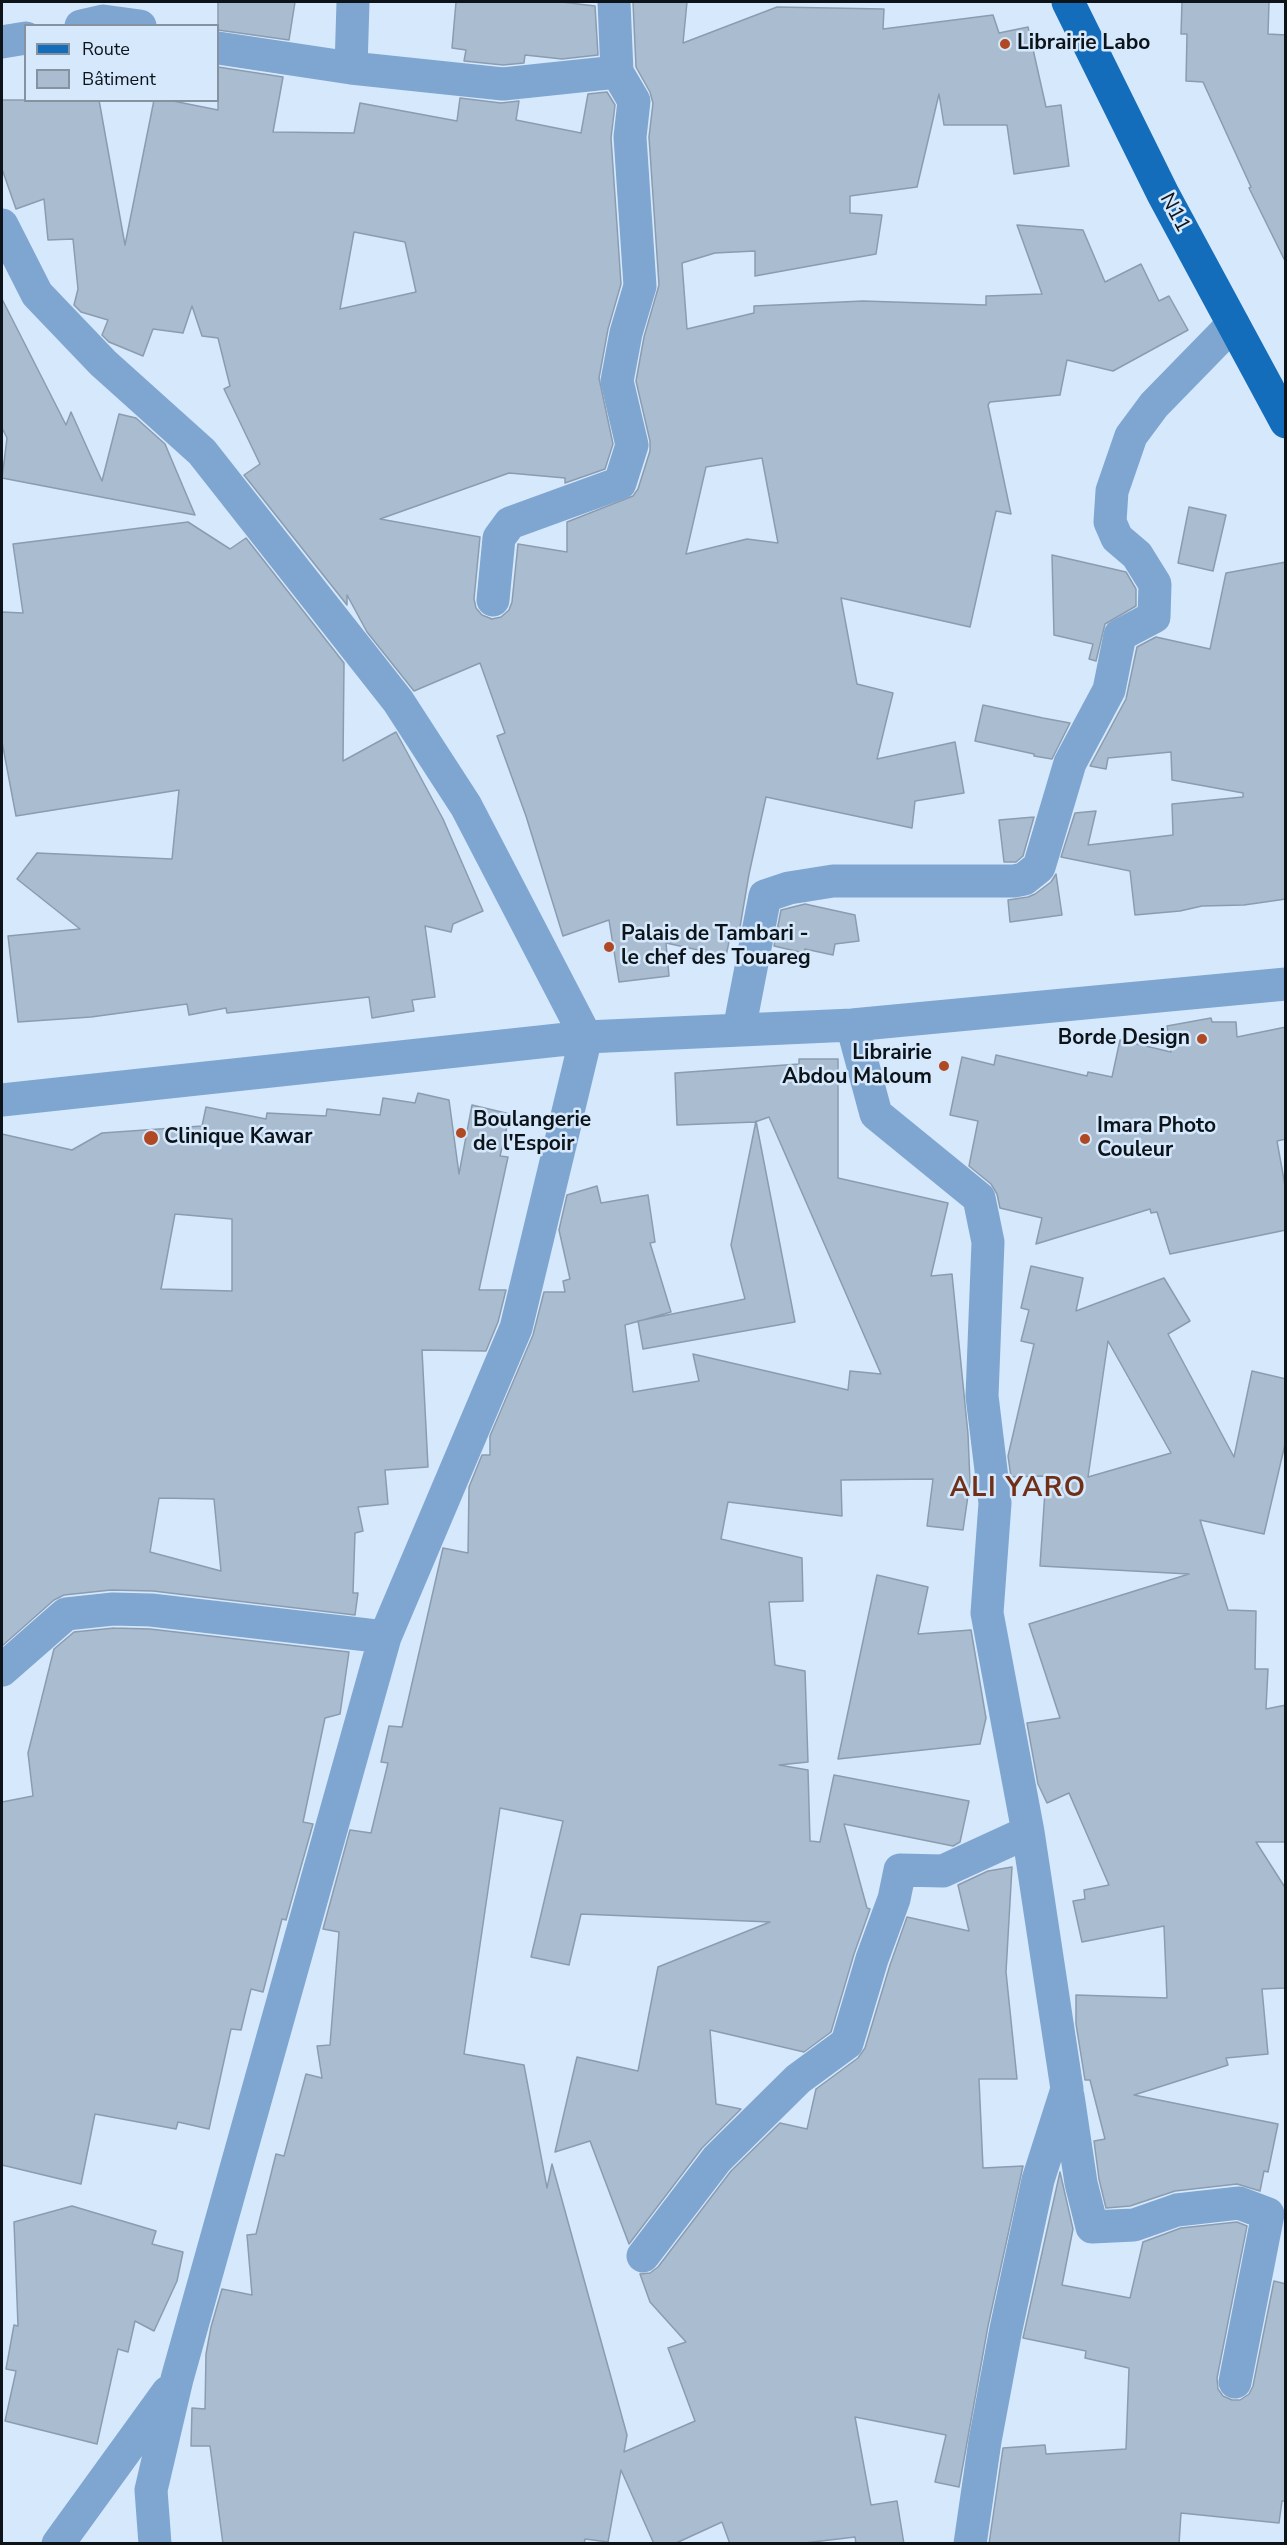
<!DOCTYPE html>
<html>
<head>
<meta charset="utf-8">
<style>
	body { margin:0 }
	#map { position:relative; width:1287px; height:2545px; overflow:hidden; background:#d5e8fc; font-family:"Nunito Sans",sans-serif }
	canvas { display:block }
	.frame { position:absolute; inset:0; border:3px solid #0c1319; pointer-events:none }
	.legend { position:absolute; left:24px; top:24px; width:195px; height:78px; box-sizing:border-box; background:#d5e8fc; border:2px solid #8593a1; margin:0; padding:8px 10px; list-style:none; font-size:18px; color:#0c1319 }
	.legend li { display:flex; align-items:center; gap:12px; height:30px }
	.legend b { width:30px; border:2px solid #8593a1 }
</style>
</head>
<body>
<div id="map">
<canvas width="1287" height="2545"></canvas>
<div class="frame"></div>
<ul class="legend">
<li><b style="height:8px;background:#136dba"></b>Route</li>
<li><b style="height:16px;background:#aabccf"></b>Bâtiment</li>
</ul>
</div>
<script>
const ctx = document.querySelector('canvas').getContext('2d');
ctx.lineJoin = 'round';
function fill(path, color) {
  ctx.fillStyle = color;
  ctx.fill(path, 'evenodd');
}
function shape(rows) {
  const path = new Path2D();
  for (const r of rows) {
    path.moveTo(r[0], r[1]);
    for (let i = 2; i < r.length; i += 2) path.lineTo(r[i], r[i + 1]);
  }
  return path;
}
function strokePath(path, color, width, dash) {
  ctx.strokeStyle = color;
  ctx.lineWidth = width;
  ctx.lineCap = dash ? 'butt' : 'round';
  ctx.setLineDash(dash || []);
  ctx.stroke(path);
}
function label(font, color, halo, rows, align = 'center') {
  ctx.font = font + ' "Nunito Sans",sans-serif';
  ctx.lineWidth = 5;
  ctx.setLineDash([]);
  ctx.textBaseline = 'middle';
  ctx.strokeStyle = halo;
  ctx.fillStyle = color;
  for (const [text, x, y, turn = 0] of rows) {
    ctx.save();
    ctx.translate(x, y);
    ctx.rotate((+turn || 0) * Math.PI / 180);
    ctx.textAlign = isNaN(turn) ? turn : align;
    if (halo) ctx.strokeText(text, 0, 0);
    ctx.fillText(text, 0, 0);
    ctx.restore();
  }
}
const building = shape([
	[218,2,295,2,289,40,218,30,218,2],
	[456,2,562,2,595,6,598,55,562,59,525,55,524,63,503,65,464,61,466,50,452,48,456,2],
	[633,2,687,2,683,43,777,7,884,9,883,29,993,15,999,33,1028,27,1046,107,1061,105,1069,166,1014,174,1007,125,944,125,939,94,917,187,850,196,850,213,882,215,876,254,755,276,755,251,715,253,682,263,687,329,754,313,754,306,863,301,986,305,986,296,1042,294,1017,225,1083,230,1105,282,1141,264,1159,301,1169,296,1188,330,1113,371,1067,360,1060,395,990,402,988,405,1011,514,996,511,970,627,841,598,857,684,893,693,877,759,955,742,964,793,915,801,912,828,766,797,749,874,738,939,730,937,726,956,666,943,669,976,619,982,609,920,563,936,526,816,497,736,505,733,480,663,414,691,367,632,347,595,347,605,244,475,260,464,224,389,230,386,218,338,202,336,192,306,183,333,153,329,143,356,109,342,102,335,108,320,81,312,74,305,78,289,73,239,48,240,44,199,16,209,2,169,2,100,99,100,125,245,154,100,168,100,218,110,218,67,283,77,273,132,354,133,360,103,457,121,460,98,501,103,519,101,516,120,581,133,588,94,607,92,615,105,611,138,621,284,608,329,599,378,613,444,605,469,565,483,565,478,509,473,380,519,480,537,474,599,476,608,482,615,492,619,501,617,509,610,512,602,518,544,567,552,567,522,633,496,638,489,650,451,650,441,636,381,644,337,659,285,649,137,653,103,650,92,636,67,633,2],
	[354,232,405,242,416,292,340,309,354,232],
	[762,458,778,543,747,539,686,554,706,467,762,458],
	[1182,2,1269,2,1268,34,1286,35,1286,263,1249,188,1251,187,1203,82,1186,81,1187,34,1181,34,1182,2],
	[2,299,66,425,71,412,102,481,119,414,136,418,165,444,195,515,2,478,7,438,2,428,2,299],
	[1189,507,1226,515,1213,571,1178,563,1189,507],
	[188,522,230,549,246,538,344,663,343,761,396,732,443,819,483,911,453,924,451,932,425,926,435,997,412,1000,414,1011,372,1018,369,997,227,1013,226,1008,189,1015,187,1004,91,1017,18,1022,8,936,80,929,17,879,37,853,172,859,179,790,16,816,2,742,2,612,23,613,13,544,188,522],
	[1052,555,1126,572,1136,589,1136,606,1105,624,1096,661,1089,659,1093,644,1054,635,1052,555],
	[1286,562,1286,899,1244,905,1202,906,1180,911,1135,915,1130,871,1061,857,1075,813,1096,811,1088,845,1173,835,1172,804,1243,797,1243,793,1172,780,1171,752,1108,758,1106,769,1090,766,1126,699,1137,647,1156,637,1210,649,1226,573,1286,562],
	[983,705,1043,718,1070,723,1052,759,1034,756,1034,754,975,741,983,705],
	[1034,817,1023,856,1016,862,1004,862,999,820,1034,817],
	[1056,874,1062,915,1010,922,1008,900,1028,897,1035,894,1051,882,1056,874],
	[805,904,855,915,859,941,835,944,833,955,805,949,804,953,774,946,781,910,805,904],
	[1211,1018,1212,1022,1236,1022,1237,1037,1286,1027,1286,1139,1277,1141,1286,1191,1286,1230,1170,1254,1157,1212,1151,1213,1150,1209,1036,1244,1042,1218,1000,1208,997,1194,991,1184,969,1166,978,1121,950,1115,962,1057,994,1065,996,1055,1087,1076,1088,1072,1112,1077,1120,1040,1171,1052,1167,1026,1211,1018],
	[799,1059,838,1059,838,1178,948,1203,931,1276,952,1274,968,1434,970,1482,963,1530,927,1526,933,1479,841,1480,842,1516,728,1502,721,1539,802,1558,803,1601,769,1602,775,1665,805,1671,808,1762,779,1765,808,1770,810,1841,820,1842,834,1775,969,1801,960,1842,953,1846,844,1824,867,1908,870,1909,854,1954,831,2032,804,2052,710,2030,716,2104,741,2109,702,2148,629,2244,590,2141,555,2152,577,2057,638,2071,658,1967,770,1922,581,1914,569,1965,531,1957,563,1821,500,1808,464,2054,524,2065,547,2188,552,2164,627,2435,624,2452,695,2421,668,2348,686,2342,650,2302,640,2274,650,2273,658,2267,731,2171,780,2123,807,2129,816,2089,858,2058,865,2048,890,1965,907,1917,969,1931,958,1885,988,1871,1012,1867,1006,1972,1017,2079,979,2079,983,2168,1023,2166,988,2326,959,2487,935,2482,946,2435,855,2417,871,2505,897,2501,904,2544,856,2544,855,2537,796,2544,730,2544,722,2522,674,2544,654,2544,621,2470,608,2542,585,2539,584,2544,223,2544,210,2446,191,2446,192,2408,205,2409,206,2354,211,2327,222,2289,252,2295,247,2235,256,2234,276,2154,284,2156,306,2074,322,2078,317,2046,330,2045,339,1932,323,1929,350,1830,371,1833,388,1763,381,1762,389,1726,402,1727,443,1548,468,1553,469,1487,482,1455,490,1455,490,1436,533,1335,544,1292,565,1292,563,1281,570,1279,559,1230,567,1195,597,1186,601,1203,648,1195,655,1242,650,1243,671,1312,625,1325,633,1392,699,1381,693,1354,848,1390,850,1371,881,1374,769,1117,755,1122,677,1125,675,1073,799,1064,799,1059],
	[418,1093,449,1100,459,1174,472,1105,510,1114,500,1156,508,1157,479,1290,506,1290,498,1322,486,1351,422,1350,428,1467,385,1470,388,1504,358,1507,363,1531,355,1533,353,1593,358,1593,355,1615,153,1591,111,1590,64,1595,54,1600,2,1646,2,1134,72,1150,102,1133,202,1126,206,1107,266,1119,267,1113,326,1116,327,1109,380,1115,383,1098,415,1103,418,1093],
	[175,1214,232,1219,232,1291,161,1289,175,1214],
	[159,1498,214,1499,221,1571,150,1552,159,1498],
	[756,1121,795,1322,643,1349,638,1321,745,1299,731,1245,756,1121],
	[1031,1266,1083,1278,1076,1311,1164,1278,1190,1321,1168,1334,1234,1457,1252,1371,1286,1379,1286,1440,1264,1534,1200,1520,1228,1610,1256,1611,1255,1669,1268,1669,1266,1709,1286,1705,1286,1842,1256,1842,1286,1889,1286,1988,1262,1989,1268,2054,1226,2058,1228,2065,1134,2095,1278,2124,1268,2172,1264,2171,1260,2191,1237,2184,1175,2191,1130,2206,1106,2208,1099,2179,1094,2141,1105,2139,1090,2080,1085,2080,1076,2024,1076,1995,1167,1998,1164,1926,1082,1942,1073,1901,1085,1899,1084,1890,1109,1885,1069,1793,1047,1803,1038,1784,1027,1723,1060,1718,1029,1624,1189,1574,1040,1566,1046,1476,1011,1477,1008,1456,1034,1344,1021,1341,1029,1310,1021,1308,1031,1266],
	[1108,1341,1171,1453,1088,1477,1108,1341],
	[877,1575,928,1587,918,1634,971,1630,986,1718,980,1744,838,1759,877,1575],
	[114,1628,150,1629,349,1652,340,1714,325,1718,303,1822,313,1824,286,1920,282,1919,263,1992,251,1989,241,2030,231,2029,209,2129,178,2122,176,2129,95,2114,81,2184,2,2165,2,1802,33,1796,28,1753,54,1649,74,1632,114,1628],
	[1060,2172,1073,2229,1062,2285,1130,2298,1143,2242,1181,2228,1237,2222,1247,2226,1217,2378,1218,2389,1223,2396,1232,2400,1240,2400,1249,2394,1253,2386,1274,2281,1286,2284,1286,2501,1282,2501,1279,2523,1181,2513,1179,2544,989,2544,1003,2448,1045,2445,1046,2454,1126,2449,1129,2368,1085,2358,1086,2351,1023,2338,1060,2172],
	[72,2206,156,2231,152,2244,183,2252,177,2281,154,2331,135,2321,128,2352,118,2349,97,2444,5,2421,16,2371,6,2369,14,2325,18,2326,14,2222,72,2206]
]);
fill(building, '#aabccf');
strokePath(building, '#8b9cb0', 1.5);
strokePath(shape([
	[81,26,103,21,140,26],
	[2,42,26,38],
	[218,48,351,68,503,84,617,72],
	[351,68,353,2],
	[2,225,37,294,103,363,202,452,398,701,466,806,586,1037,516,1328,385,1637,177,2379,151,2490,155,2544],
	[493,600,499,538,510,523,620,483,632,445,617,381,626,333,640,286,630,137,634,101,617,72,614,2],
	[852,1025,876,1114,979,1198,988,1242,982,1396,995,1503,987,1613,1028,1832,1067,2089,1038,2180,1006,2329,985,2441,970,2544],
	[739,1030,765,896,789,888,833,881,1014,881,1024,879,1039,867,1070,763,1109,690,1120,635,1154,617,1155,584,1137,555,1117,538,1110,522,1112,491,1131,436,1154,405,1233,324],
	[2,1100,586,1037,852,1025,1286,984],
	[2,1670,66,1614,113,1609,151,1610,385,1637],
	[1068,2096,1081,2183,1092,2227,1134,2225,1177,2210,1239,2203,1268,2214,1235,2382],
	[643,2256,717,2159,798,2079,847,2043,872,1959,894,1899,900,1870,943,1871,1028,1832],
	[58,2544,168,2392]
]), '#7fa6d1', 33);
strokePath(shape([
	[1068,2,1163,194,1286,422]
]), '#136dba', 33);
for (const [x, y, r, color] of [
	[1005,44,6,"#af4823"],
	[609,947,6,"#af4823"],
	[1202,1039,6,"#af4823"],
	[944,1066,6,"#af4823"],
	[461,1133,6,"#af4823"],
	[151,1138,8,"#af4823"],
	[1085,1139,6,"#af4823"]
]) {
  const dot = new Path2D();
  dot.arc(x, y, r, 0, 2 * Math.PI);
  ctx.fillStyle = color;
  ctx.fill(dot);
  strokePath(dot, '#d5e8fc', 2);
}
label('bold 21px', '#0c1319', '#d5e8fc', [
	["Librairie Labo",1017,44],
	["Palais de Tambari -",621,935],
	["le chef des Touareg",621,959],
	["Borde Design",1190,1039,"right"],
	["Librairie",932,1054,"right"],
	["Abdou Maloum",932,1078,"right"],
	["Boulangerie",473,1121],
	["de l'Espoir",473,1145],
	["Imara Photo",1097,1127],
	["Couleur",1097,1151],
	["Clinique Kawar",164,1138]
], 'left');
label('21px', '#0c1319', '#d5e8fc', [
	["N11",1174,213,62]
]);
ctx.letterSpacing = '1.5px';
label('bold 27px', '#712f18', '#d5e8fc', [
	["ALI YARO",1018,1489]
]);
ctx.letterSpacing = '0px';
</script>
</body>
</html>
